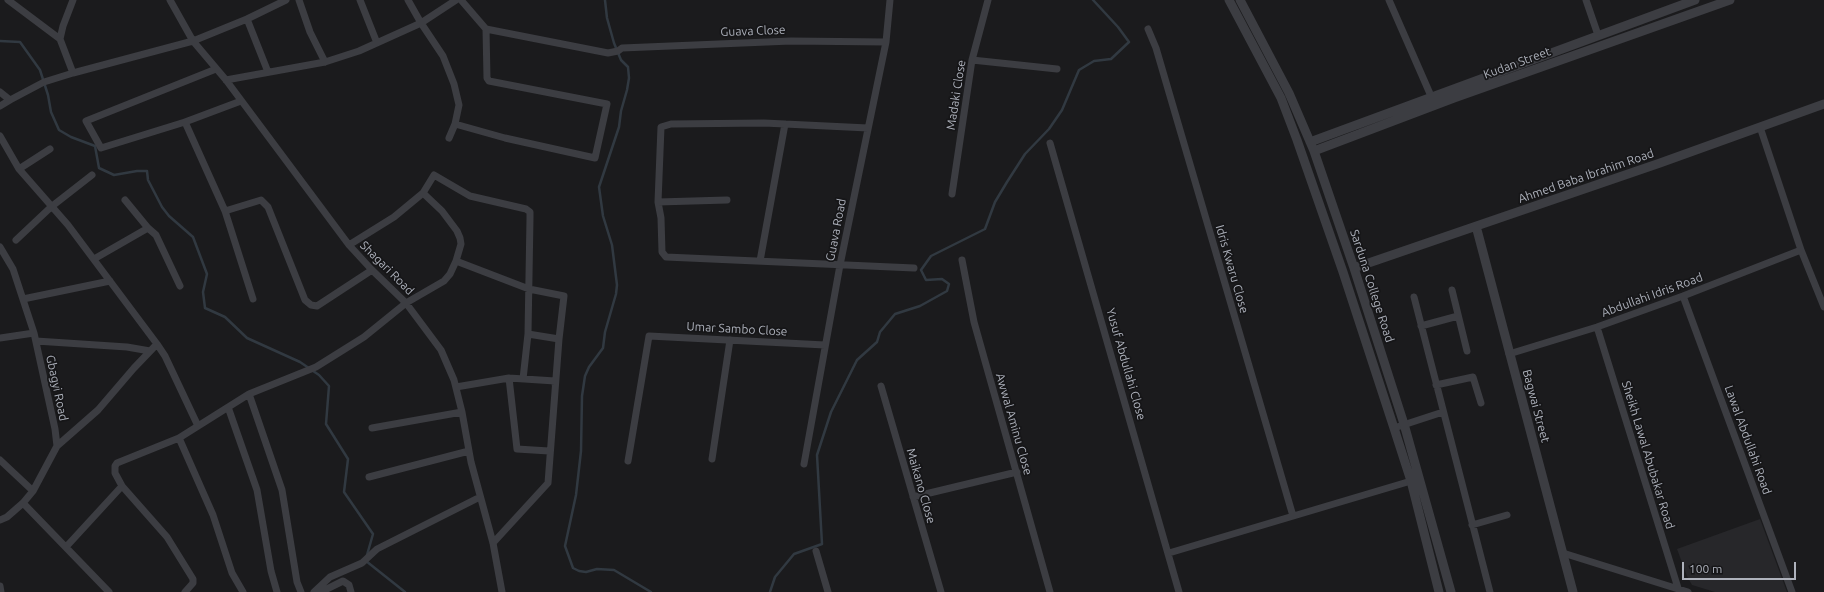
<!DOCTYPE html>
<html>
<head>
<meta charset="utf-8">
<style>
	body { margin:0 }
	#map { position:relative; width:1824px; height:592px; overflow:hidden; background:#1b1b1d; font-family:Ubuntu,sans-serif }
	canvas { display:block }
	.scale { position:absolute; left:1682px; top:562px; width:114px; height:18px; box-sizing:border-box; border:2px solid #aeb2bc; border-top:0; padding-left:5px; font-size:12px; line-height:14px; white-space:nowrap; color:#aeb2bc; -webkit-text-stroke:3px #161618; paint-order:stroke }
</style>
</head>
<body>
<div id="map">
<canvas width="1824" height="592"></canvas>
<div class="scale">100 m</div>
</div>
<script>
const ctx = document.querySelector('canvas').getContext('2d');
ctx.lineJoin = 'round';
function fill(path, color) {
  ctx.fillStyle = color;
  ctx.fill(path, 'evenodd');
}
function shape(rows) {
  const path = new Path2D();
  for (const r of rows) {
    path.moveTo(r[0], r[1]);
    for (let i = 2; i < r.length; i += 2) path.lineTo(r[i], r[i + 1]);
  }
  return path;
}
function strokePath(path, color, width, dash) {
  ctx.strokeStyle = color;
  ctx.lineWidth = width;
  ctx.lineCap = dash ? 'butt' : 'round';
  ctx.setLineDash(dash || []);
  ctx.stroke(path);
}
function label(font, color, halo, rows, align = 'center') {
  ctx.font = font + ' Ubuntu,sans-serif';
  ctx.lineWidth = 3.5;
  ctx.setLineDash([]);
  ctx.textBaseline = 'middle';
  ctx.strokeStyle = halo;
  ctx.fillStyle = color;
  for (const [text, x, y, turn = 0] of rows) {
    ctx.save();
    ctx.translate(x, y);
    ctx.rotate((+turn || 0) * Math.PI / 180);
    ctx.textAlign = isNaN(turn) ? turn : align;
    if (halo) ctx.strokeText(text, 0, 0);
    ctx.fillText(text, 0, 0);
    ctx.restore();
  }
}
fill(shape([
	[1760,519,1787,592,1715,592,1692,585,1687,576,1677,549]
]), '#27272a');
strokePath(shape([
	[605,0,607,18,614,43,621,60,628,67,629,78,627,90,621,111,619,127,599,187,603,216,612,245,617,285,616,294,605,332,603,348,589,367,585,376,582,396,581,451,576,495,565,546,573,568,579,571,586,572,597,569,614,570,651,592],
	[0,41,20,42,40,70,48,95,51,112,59,130,71,137,95,146,99,168,114,175,137,171,147,171,148,180,162,207,169,216,193,237,207,274,203,292,205,308,225,317,247,338,300,362,319,375,329,386,326,424,348,459,344,492,373,534,367,555],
	[366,561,405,592],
	[770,592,775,577,794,554,822,544,817,455,831,412,857,360,877,342,880,332,895,314,920,306,947,291,949,284,942,279,926,280,921,270,931,256,985,229,995,202,1007,182,1025,154,1049,129,1062,110,1079,70,1094,61,1111,59,1129,42,1118,27,1093,0]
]), '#313941', 2.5);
strokePath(shape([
	[8,0,60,39,73,73,193,41,247,19,286,0],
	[170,0,193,41,226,80,349,245,372,270,406,303,441,350,454,380,462,412,471,462,493,543,502,592],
	[299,0,310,32,325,62],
	[360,0,377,43],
	[408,0,421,23,443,56,454,84,459,105,455,124,449,138],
	[461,0,486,29,608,53,618,51,622,48,791,41,886,42],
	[1389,0,1431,96],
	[1586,0,1598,35],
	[247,19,268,72],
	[1148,29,1156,48,1293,516],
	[60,39,63,26,73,0],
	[972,60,1057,69],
	[216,69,86,121,101,148,185,122,241,101],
	[226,80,325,62,359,51,421,23,456,0],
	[0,92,10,100,0,106],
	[10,100,44,82,73,73],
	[185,122,225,211,253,299],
	[455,124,505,138,595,158,607,104,489,81,487,78,486,29],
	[1760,127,1801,250,1824,307],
	[868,128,764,123,671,124,661,127,658,202,661,218,662,252,666,257,914,268],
	[0,136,19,169,68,225,157,344,165,356,198,426],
	[1050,143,1179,592],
	[19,169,50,149],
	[952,194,972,60,988,0],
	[125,200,148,228],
	[658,202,727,200],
	[225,211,261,200,268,207,305,300,311,305,317,306,372,270],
	[16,240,51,207,92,175],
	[349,245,394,217,423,193,434,175,470,196,526,209,530,212,530,218,528,334,523,379],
	[0,247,13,269,34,333,55,429,57,446,33,491,23,503,7,517,0,520],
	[94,259,148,228,156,235,180,286],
	[962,260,974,322,1050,592],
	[456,261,529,289,564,296,559,339,548,483,493,543],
	[760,261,785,124],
	[1452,290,1467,351],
	[1683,296,1792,592],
	[1414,297,1490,592],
	[23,299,110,281],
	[1421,326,1458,316],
	[1597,327,1678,588],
	[528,334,559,339],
	[0,338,34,333],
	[36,341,127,347,150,351],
	[1509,354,1597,327,1683,296,1801,250],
	[509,378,517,449,549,451],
	[1436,385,1473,377,1481,403],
	[881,386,941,592],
	[456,387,509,378,555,381,555,384],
	[249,394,282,490,297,582,301,592],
	[228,407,257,490,271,571,277,592],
	[372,428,462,412],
	[1394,428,1443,412],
	[179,438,213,515,232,573,243,592],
	[57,446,98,410,134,368,157,344],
	[712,459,730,340],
	[0,460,33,491],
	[628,461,649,336,825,345],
	[804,464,840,265,886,42,890,0],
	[369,477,469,451],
	[122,486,167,537,193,579,193,583,185,592],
	[913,497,1017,472],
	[23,503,109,592],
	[1472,525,1507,515],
	[66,547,122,486,115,473,115,466,117,463,179,438,249,394,316,367,364,337,406,303,444,281,450,274,456,261,461,244,460,238,457,231,442,211,423,193],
	[816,551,828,592],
	[1169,553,1411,481],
	[1563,553,1688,592],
	[0,586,1,592],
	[314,592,330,577,362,563,377,549,480,497],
	[321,592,343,581,349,585,351,592]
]), '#3c3d42', 7);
strokePath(shape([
	[1229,0,1281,98,1297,140,1343,272,1394,428,1411,481,1439,592],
	[1240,0,1289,93,1314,151,1354,268,1404,424,1451,592],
	[1310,142,1695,0],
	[1314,151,1454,98,1730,0],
	[1476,226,1573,592],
	[1354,268,1660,163,1824,104]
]), '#3c3d42', 9);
label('12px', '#aeb2bc', '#161618', [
	["Guava Close",753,31,-2],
	["Kudan Street",1517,63,-20],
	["Madaki Close",956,95,-81],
	["Ahmed Baba Ibrahim Road",1586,176,-19],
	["Guava Road",836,230,-79],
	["Shagari Road",387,268,45],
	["Idris Kwaru Close",1232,269,74],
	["Sarduna College Road",1372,286,72],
	["Abdullahi Idris Road",1652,295,-20],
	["Umar Sambo Close",737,329,3],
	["Yusuf Abdullahi Close",1126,364,74],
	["Gbagyi Road",57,388,78],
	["Bagwai Street",1536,406,75],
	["Awwal Aminu Close",1014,424,74],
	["Lawal Abdullahi Road",1748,440,70],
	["Sheikh Lawal Abubakar Road",1648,455,73],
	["Maikano Close",921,486,74]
]);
</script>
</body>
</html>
